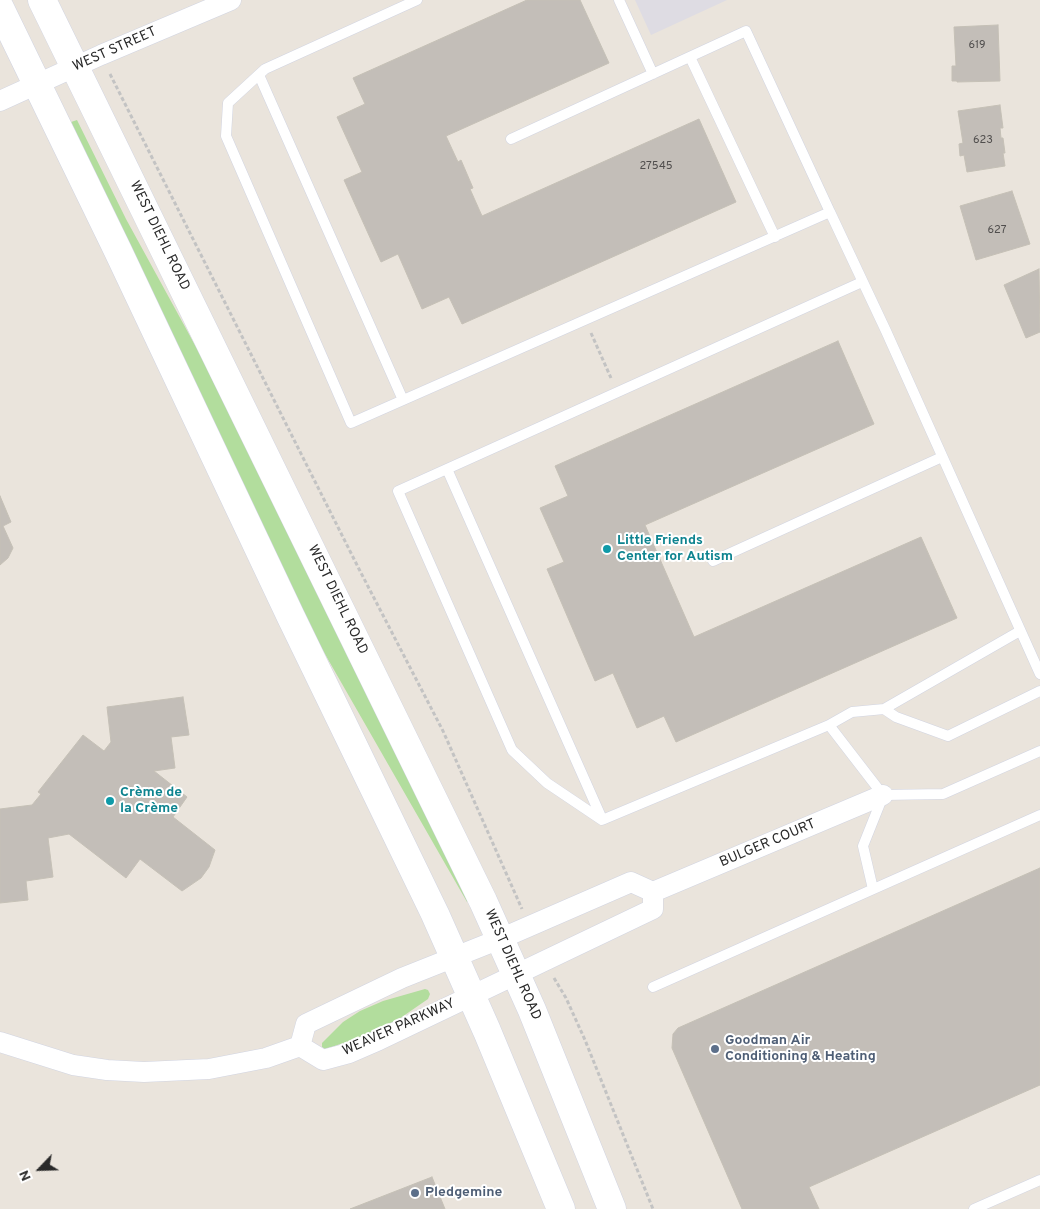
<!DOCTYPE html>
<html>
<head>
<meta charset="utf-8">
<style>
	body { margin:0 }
	#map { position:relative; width:1040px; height:1209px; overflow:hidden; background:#eae4dc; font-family:Overpass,sans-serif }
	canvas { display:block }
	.north { position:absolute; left:15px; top:1144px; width:50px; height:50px; -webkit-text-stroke:4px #fff; paint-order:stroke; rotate:246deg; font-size:14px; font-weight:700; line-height:20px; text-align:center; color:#292929 }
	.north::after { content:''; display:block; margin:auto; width:18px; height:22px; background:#292929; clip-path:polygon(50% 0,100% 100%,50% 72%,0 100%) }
</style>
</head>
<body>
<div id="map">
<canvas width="1040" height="1209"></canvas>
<div class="north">N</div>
</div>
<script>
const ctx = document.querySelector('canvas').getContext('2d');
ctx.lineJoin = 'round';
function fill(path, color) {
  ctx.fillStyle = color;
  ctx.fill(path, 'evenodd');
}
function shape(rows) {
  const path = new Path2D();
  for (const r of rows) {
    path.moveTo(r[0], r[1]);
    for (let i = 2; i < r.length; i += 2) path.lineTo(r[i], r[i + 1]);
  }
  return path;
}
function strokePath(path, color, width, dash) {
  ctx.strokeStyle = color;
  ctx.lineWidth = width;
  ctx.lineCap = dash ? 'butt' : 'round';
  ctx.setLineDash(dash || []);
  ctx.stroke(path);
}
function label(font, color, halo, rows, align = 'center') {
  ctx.font = font + ' Overpass,sans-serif';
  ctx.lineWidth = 4;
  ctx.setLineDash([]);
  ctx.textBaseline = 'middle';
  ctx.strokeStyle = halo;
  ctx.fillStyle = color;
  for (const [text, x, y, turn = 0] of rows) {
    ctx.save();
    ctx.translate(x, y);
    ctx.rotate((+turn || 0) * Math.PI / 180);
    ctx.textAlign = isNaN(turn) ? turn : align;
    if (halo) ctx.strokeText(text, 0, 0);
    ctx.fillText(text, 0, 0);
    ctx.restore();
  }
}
fill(shape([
	[635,0,727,0,651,35]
]), '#dedce3');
fill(shape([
	[77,120,126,219,230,409,470,901,467,902,302,614,71,122],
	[425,989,428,990,430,994,428,999,399,1019,368,1034,332,1047,325,1049,322,1047,322,1043,343,1022,360,1011,383,1001]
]), '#b2dd9d');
const building = shape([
	[527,0,580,0,609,63,446,136,458,162,461,160,473,188,470,189,482,216,699,119,736,202,462,324,449,297,422,309,398,254,381,262,344,180,362,172,337,117,365,104,353,78,527,0],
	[998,25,1000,81,957,82,957,81,952,81,952,66,956,66,954,27,998,25],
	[1000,105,1003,128,1000,128,1001,138,1003,138,1005,153,1003,153,1005,166,967,172,964,155,960,156,959,144,963,143,958,111,1000,105],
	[1012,191,1030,244,976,260,960,206,1012,191],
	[1039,269,1040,332,1026,338,1004,285,1039,269],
	[838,341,874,424,645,525,694,637,921,537,957,618,676,742,664,716,637,728,613,673,595,681,547,569,564,562,540,508,568,496,555,466,838,341],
	[0,496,11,522,3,526,13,548,8,558,0,565,0,496],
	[183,697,189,735,171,737,175,768,154,771,187,797,173,817,215,850,209,867,201,878,182,891,140,859,126,878,69,834,48,838,53,877,26,881,28,900,0,903,0,809,32,805,41,794,38,792,83,735,104,751,111,742,107,707,183,697],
	[1040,868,1040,1085,809,1187,819,1209,742,1209,672,1048,673,1034,678,1028,1040,868],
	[432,1177,445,1209,350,1209,432,1177]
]);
fill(building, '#c3beb8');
strokePath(building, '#c5c0b6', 1);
const lane = shape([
	[417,0,265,69,228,103,226,136,351,423,830,212,886,331,1040,674],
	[619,0,653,74],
	[690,57,775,237],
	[259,75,403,400],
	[511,139,746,31,830,212],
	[447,469,602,819],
	[713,561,942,457],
	[884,709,1020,631],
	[829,725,602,820,547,783,512,750,398,491,862,282],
	[883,795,829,725,852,712,884,709,896,717,948,736,1040,691],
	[883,795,943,794,1040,751],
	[873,889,863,846,883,796],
	[653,987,1040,815],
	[974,1209,1040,1180]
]);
const street = shape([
	[0,101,101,55,231,0],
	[0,1042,73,1065,107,1070,144,1072,209,1069,266,1058,300,1046],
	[300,1046,306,1024,402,978,500,939,631,882,653,892,883,795],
	[300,1046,323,1060,349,1053,379,1040,653,909,653,892]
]);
const secondary = shape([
	[42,0,483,901,532,1010,612,1209],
	[0,8,118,251,291,617,435,914,487,1031,561,1209]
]);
strokePath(lane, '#d1d4e1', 11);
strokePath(street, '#d1d4e1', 21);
strokePath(secondary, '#d1d4e1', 29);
strokePath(shape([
	[110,74,359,569,443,731,522,909],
	[591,333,611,378],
	[554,978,566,998,585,1040,653,1209]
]), '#c3c3c3', 3, [4, 2.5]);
strokePath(lane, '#fff', 10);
strokePath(street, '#fff', 20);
strokePath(secondary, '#fff', 28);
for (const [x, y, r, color] of [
	[607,549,5,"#0f9aa8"],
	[110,801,5,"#0f9aa8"],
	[715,1049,5,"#5c6f8a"],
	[415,1193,5,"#5c6f8a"]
]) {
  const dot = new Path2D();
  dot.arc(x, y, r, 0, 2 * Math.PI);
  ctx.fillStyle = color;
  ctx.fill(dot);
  strokePath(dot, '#fff', 2);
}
label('11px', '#504e4d', null, [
	["619",977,46],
	["623",983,141],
	["27545",656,167],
	["627",997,231]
]);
label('14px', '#292929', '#fff', [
	["WEST STREET",115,50,-24],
	["WEST DIEHL ROAD",159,236,64],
	["WEST DIEHL ROAD",337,600,64],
	["BULGER COURT",768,844,-23],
	["WEST DIEHL ROAD",512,965,66],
	["WEAVER PARKWAY",399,1028,-24]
]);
label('bold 14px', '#0d838f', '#fff', [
	["Little Friends",617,541],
	["Center for Autism",617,557],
	["Crème de",120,793],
	["la Crème",120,809]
], 'left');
label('bold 14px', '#4e5e75', '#fff', [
	["Goodman Air",725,1041],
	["Conditioning & Heating",725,1057],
	["Pledgemine",425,1193]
], 'left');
</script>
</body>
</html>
